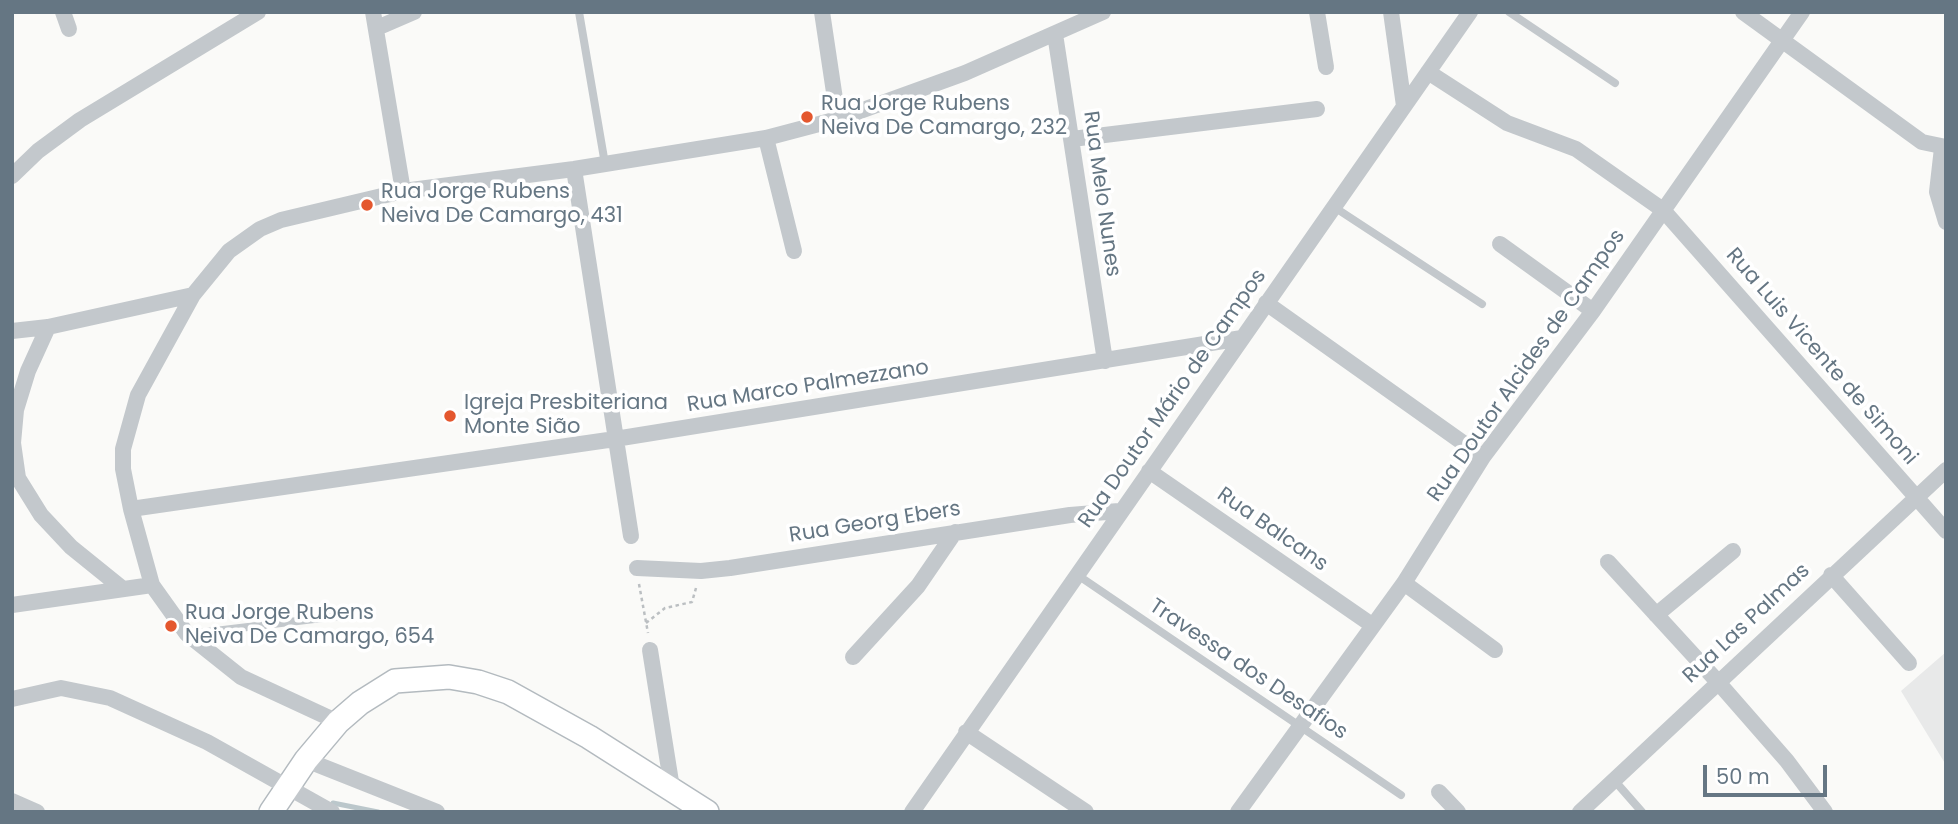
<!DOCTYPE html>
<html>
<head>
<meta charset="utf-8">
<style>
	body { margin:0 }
	#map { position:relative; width:1958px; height:824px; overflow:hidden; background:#fafaf8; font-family:Poppins,sans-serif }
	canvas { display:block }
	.frame { position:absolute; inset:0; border:14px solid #657683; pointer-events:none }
	.scale { position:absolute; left:1703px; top:765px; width:124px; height:32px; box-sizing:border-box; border:4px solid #657683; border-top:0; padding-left:9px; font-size:21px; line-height:24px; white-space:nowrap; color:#657683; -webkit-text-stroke:5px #fff; paint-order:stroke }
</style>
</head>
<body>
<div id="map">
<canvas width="1958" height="824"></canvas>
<div class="frame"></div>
<div class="scale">50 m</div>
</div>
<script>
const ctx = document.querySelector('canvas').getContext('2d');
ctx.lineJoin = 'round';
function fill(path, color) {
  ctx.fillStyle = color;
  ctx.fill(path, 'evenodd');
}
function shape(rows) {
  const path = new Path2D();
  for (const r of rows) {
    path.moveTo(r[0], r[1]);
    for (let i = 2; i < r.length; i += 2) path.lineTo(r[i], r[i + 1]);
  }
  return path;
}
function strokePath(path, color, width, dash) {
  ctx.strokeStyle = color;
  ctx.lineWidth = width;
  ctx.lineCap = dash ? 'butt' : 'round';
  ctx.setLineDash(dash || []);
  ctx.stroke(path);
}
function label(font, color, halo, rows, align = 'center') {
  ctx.font = font + ' Poppins,sans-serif';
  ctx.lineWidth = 7;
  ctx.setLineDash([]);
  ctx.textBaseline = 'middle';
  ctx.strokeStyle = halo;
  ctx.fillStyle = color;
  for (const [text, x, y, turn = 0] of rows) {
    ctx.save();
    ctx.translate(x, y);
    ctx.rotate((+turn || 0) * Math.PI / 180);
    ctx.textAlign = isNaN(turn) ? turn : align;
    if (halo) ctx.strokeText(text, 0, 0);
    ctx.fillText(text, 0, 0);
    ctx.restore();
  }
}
fill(shape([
	[1946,652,1946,765,1901,691]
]), '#e8e9e9');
strokePath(shape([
	[333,803,378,812]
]), '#bbc7cb', 5);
const secondary = shape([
	[271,812,306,760,338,722,360,703,395,681,449,677,478,682,508,692,589,737,707,812]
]);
strokePath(secondary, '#b3babf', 26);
strokePath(shape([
	[639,584,648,633],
	[646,623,665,608,692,602,696,588]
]), '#bbbfc2', 2.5, [3.5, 3.5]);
strokePath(shape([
	[579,12,605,164],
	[1509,12,1615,83],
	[1334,207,1482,304],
	[1076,574,1401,795],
	[190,634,364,613],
	[1614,780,1642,812]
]), '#c3c8cc', 8);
strokePath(shape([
	[63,12,69,29],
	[373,12,403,191],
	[822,12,838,119],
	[1317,12,1326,67],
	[1391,12,1404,106],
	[1743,12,1922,142,1946,147],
	[377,28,414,12],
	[1055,34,1105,361],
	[1428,72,1507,123,1576,149,1663,210,1946,531],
	[766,138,794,251],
	[1072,139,1317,109],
	[1942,148,1937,192,1946,222],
	[574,169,631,536],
	[12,176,38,151,80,120,258,12],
	[1500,244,1593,311],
	[1266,303,1483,457],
	[48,327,28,371,16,410,13,443,18,478,41,515,71,547,123,589],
	[12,331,48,327,193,295],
	[1149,471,1372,625],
	[131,509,615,439,1242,338],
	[1608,562,1717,681,1787,761,1825,812],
	[637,568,701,571,730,568,1070,515,1119,511],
	[1831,575,1909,663],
	[1404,583,1495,650],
	[12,605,152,585],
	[1656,615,1733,551],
	[650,650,672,788],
	[853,657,918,586,955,532],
	[12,699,61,688,110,698,207,742,332,812],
	[338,722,241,677,187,634,152,585,131,509,123,469,123,449,138,395,193,295,229,251,260,229,281,220,403,191,574,169,766,138,838,119,965,73,1103,12],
	[966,732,1086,812],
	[306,760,437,812],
	[1439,792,1458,812],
	[12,801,37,812],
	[912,812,1470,12],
	[1238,812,1404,583,1483,457,1593,311,1802,12],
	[1580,812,1946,470]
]), '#c3c8cc', 16);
strokePath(secondary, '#fff', 23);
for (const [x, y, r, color] of [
	[807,117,7,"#e4572e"],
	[367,205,7,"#e4572e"],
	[450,416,7,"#e4572e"],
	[171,626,7,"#e4572e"]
]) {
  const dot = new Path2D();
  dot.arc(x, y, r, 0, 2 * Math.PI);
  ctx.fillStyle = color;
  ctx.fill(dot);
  strokePath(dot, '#fff', 2.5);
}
label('21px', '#657683', '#fff', [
	["Rua Jorge Rubens",821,105],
	["Neiva De Camargo, 232",821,129],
	["Rua Jorge Rubens",381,193],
	["Neiva De Camargo, 431",381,217],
	["Igreja Presbiteriana",464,404],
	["Monte Sião",464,428],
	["Rua Jorge Rubens",185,614],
	["Neiva De Camargo, 654",185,638]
], 'left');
label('21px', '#657683', '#fff', [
	["Rua Melo Nunes",1101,194,82],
	["Rua Luis Vicente de Simoni",1821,357,49],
	["Rua Doutor Alcides de Campos",1527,366,-55],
	["Rua Marco Palmezzano",808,387,-9],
	["Rua Doutor Mário de Campos",1173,399,-55],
	["Rua Georg Ebers",875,523,-9],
	["Rua Balcans",1272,530,35],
	["Rua Las Palmas",1747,624,-43],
	["Travessa dos Desafios",1248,670,34]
]);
</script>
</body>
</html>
